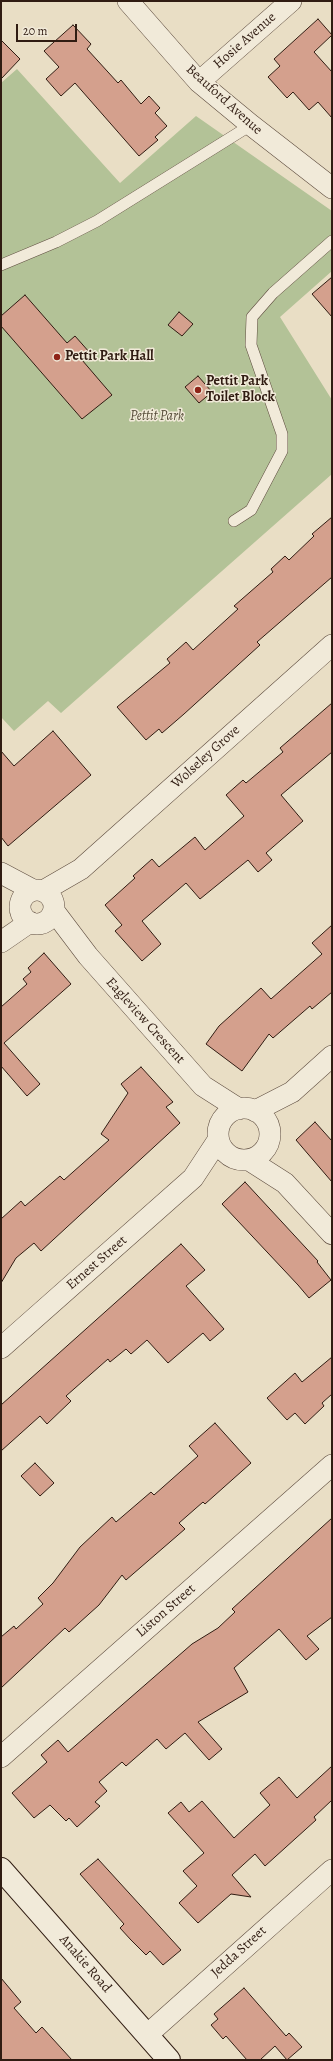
<!DOCTYPE html>
<html>
<head>
<meta charset="utf-8">
<style>
	body { margin:0 }
	#map { position:relative; width:333px; height:2061px; overflow:hidden; background:#e9dec5; font-family:Alegreya,serif }
	canvas { display:block }
	.frame { position:absolute; inset:0; border:2px solid #301c12; pointer-events:none }
	.scale { position:absolute; left:16px; top:24px; width:61px; height:18px; box-sizing:border-box; border:2px solid #301c12; border-top:0; padding-left:5px; font-size:12px; line-height:14px; white-space:nowrap; color:#301c12; -webkit-text-stroke:3px #f1ead9; paint-order:stroke }
</style>
</head>
<body>
<div id="map">
<canvas width="333" height="2061"></canvas>
<div class="frame"></div>
<div class="scale">20 m</div>
</div>
<script>
const ctx = document.querySelector('canvas').getContext('2d');
ctx.lineJoin = 'round';
function fill(path, color) {
  ctx.fillStyle = color;
  ctx.fill(path, 'evenodd');
}
function shape(rows) {
  const path = new Path2D();
  for (const r of rows) {
    if (r.length === 3) {
      path.moveTo(r[0] + r[2], r[1]);
      path.arc(r[0], r[1], r[2], 0, 2 * Math.PI);
      continue;
    }
    path.moveTo(r[0], r[1]);
    for (let i = 2; i < r.length; i += 2) path.lineTo(r[i], r[i + 1]);
  }
  return path;
}
function strokePath(path, color, width, dash) {
  ctx.strokeStyle = color;
  ctx.lineWidth = width;
  ctx.lineCap = dash ? 'butt' : 'round';
  ctx.setLineDash(dash || []);
  ctx.stroke(path);
}
function label(font, color, halo, rows, align = 'center') {
  ctx.font = font + ' Alegreya,serif';
  ctx.lineWidth = 3;
  ctx.setLineDash([]);
  ctx.textBaseline = 'middle';
  ctx.strokeStyle = halo;
  ctx.fillStyle = color;
  for (const [text, x, y, turn = 0] of rows) {
    ctx.save();
    ctx.translate(x, y);
    ctx.rotate((+turn || 0) * Math.PI / 180);
    ctx.textAlign = isNaN(turn) ? turn : align;
    if (halo) ctx.strokeText(text, 0, 0);
    ctx.fillText(text, 0, 0);
    ctx.restore();
  }
}
fill(shape([
	[17,69,120,183,196,116,332,211,332,271,280,317,332,400,332,474,61,713,48,701,14,731,1,717,1,83]
]), '#b3c297');
const building = shape([
	[318,19,332,35,314,52,332,72,332,118,318,102,309,110,293,92,287,98,268,77,280,66,274,59,318,19],
	[73,25,91,44,87,49,118,83,121,80,141,104,149,96,160,108,155,113,167,126,155,137,158,140,139,156,75,83,61,96,46,79,59,67,44,51,73,25],
	[1,40,20,59,1,79,1,40],
	[332,277,332,317,312,294,332,277],
	[25,295,67,343,75,336,90,353,82,360,112,395,82,419,1,326,1,316,25,295],
	[179,312,193,324,182,336,168,325,179,312],
	[198,376,212,392,199,403,185,387,198,376],
	[332,517,332,577,257,642,260,645,184,714,162,733,159,729,146,740,117,707,170,663,167,659,186,642,193,650,238,609,234,606,273,572,271,569,285,556,289,560,314,536,312,534,332,517],
	[332,703,332,752,281,795,303,821,266,853,272,860,258,872,248,860,200,899,186,883,142,921,161,944,142,961,115,931,122,925,105,905,135,878,133,876,152,859,159,867,195,837,205,850,244,816,226,795,243,780,246,783,283,752,280,748,332,703],
	[53,731,91,775,8,846,1,837,1,751,14,766,53,731],
	[332,925,332,992,312,1009,310,1006,273,1038,269,1034,242,1071,206,1044,219,1026,261,988,271,999,322,954,312,943,332,925],
	[44,953,71,984,4,1043,40,1084,27,1096,1,1066,1,1007,27,984,23,979,31,972,28,968,44,953],
	[141,1067,173,1102,166,1107,180,1123,41,1251,34,1243,16,1258,1,1283,1,1219,21,1201,25,1206,60,1176,64,1180,109,1140,101,1134,128,1093,121,1084,141,1067],
	[315,1122,332,1141,332,1182,296,1140,315,1122],
	[245,1182,318,1261,317,1262,331,1280,309,1298,298,1285,222,1204,245,1182],
	[181,1244,205,1270,186,1286,224,1329,210,1341,203,1333,168,1363,147,1340,131,1354,126,1349,110,1362,108,1359,66,1396,71,1401,47,1424,40,1416,1,1451,1,1405,181,1244],
	[332,1357,332,1394,322,1403,324,1406,305,1424,295,1413,287,1420,267,1398,295,1373,302,1382,332,1357],
	[215,1423,251,1463,205,1504,203,1502,179,1523,185,1529,126,1580,122,1575,99,1605,69,1632,65,1628,1,1688,1,1637,14,1626,16,1629,43,1604,38,1598,53,1583,80,1547,112,1517,116,1522,151,1492,154,1495,198,1456,189,1446,215,1423],
	[35,1463,54,1483,40,1496,21,1476,35,1463],
	[332,1518,332,1617,307,1636,319,1649,306,1660,279,1629,234,1668,248,1692,198,1722,222,1749,209,1760,185,1733,166,1749,157,1739,126,1766,122,1762,99,1782,107,1791,95,1802,100,1806,77,1827,69,1818,66,1821,50,1805,34,1818,12,1793,47,1762,41,1755,58,1740,68,1752,192,1644,218,1628,235,1612,232,1609,332,1518],
	[332,1766,332,1800,314,1817,316,1820,265,1866,255,1854,232,1875,251,1897,231,1894,198,1923,179,1903,197,1886,183,1871,204,1853,168,1813,181,1802,189,1812,202,1801,234,1838,270,1805,260,1793,279,1777,297,1798,332,1766],
	[98,1859,181,1950,163,1965,150,1951,146,1955,131,1940,120,1928,124,1924,80,1874,98,1859],
	[1,1978,21,2002,14,2008,36,2033,42,2027,72,2060,1,2060,1,1978],
	[244,1988,286,2036,289,2033,302,2047,287,2060,275,2046,260,2060,247,2060,226,2036,223,2039,211,2025,218,2019,214,2014,244,1988]
]);
fill(building, '#d4a08d');
strokePath(building, '#301c12', 1);
const lane = shape([
	[1,265,56,242,97,221,251,125],
	[234,521,251,510,282,451,282,434,251,345,252,317,273,293,332,241]
]);
const street = shape([
	[128,1,199,82,251,125,332,188],
	[199,82,291,1],
	[1,873,33,890],
	[37,907,17],
	[43,891,81,869,332,645],
	[54,911,88,956,203,1086,239,1109],
	[1,942,30,922],
	[244,1134,26],
	[255,1111,292,1092,332,1056],
	[249,1160,285,1183,332,1234],
	[1,1348,193,1178,218,1140],
	[1,1757,332,1465],
	[147,2035,332,1870]
]);
const secondary = shape([
	[1,1869,169,2060]
]);
strokePath(lane, '#5e4c3f', 12);
strokePath(street, '#5e4c3f', 22);
strokePath(secondary, '#301c12', 24);
strokePath(lane, '#f1ead9', 11);
strokePath(street, '#f1ead9', 21);
strokePath(secondary, '#f1ead9', 22);
for (const [x, y, r, color] of [
	[57,357,4,"#8f2418"],
	[198,390,4,"#8f2418"]
]) {
  const dot = new Path2D();
  dot.arc(x, y, r, 0, 2 * Math.PI);
  ctx.fillStyle = color;
  ctx.fill(dot);
  strokePath(dot, '#f1ead9', 1.5);
}
label('14px', '#301c12', '#f1ead9', [
	["Hosie Avenue",245,41,-41],
	["Beauford Avenue",224,100,42],
	["Wolseley Grove",206,757,-42],
	["Eagleview Crescent",145,1021,48],
	["Ernest Street",97,1263,-41],
	["Liston Street",166,1611,-41],
	["Jedda Street",239,1952,-42],
	["Anakie Road",85,1964,49]
]);
label('bold 14px', '#301c12', '#f1ead9', [
	["Pettit Park Hall",65,357],
	["Pettit Park",206,382],
	["Toilet Block",206,398]
], 'left');
label('italic 14px', '#574e3a', '#f1ead9', [
	["Pettit Park",157,417]
]);
</script>
</body>
</html>
